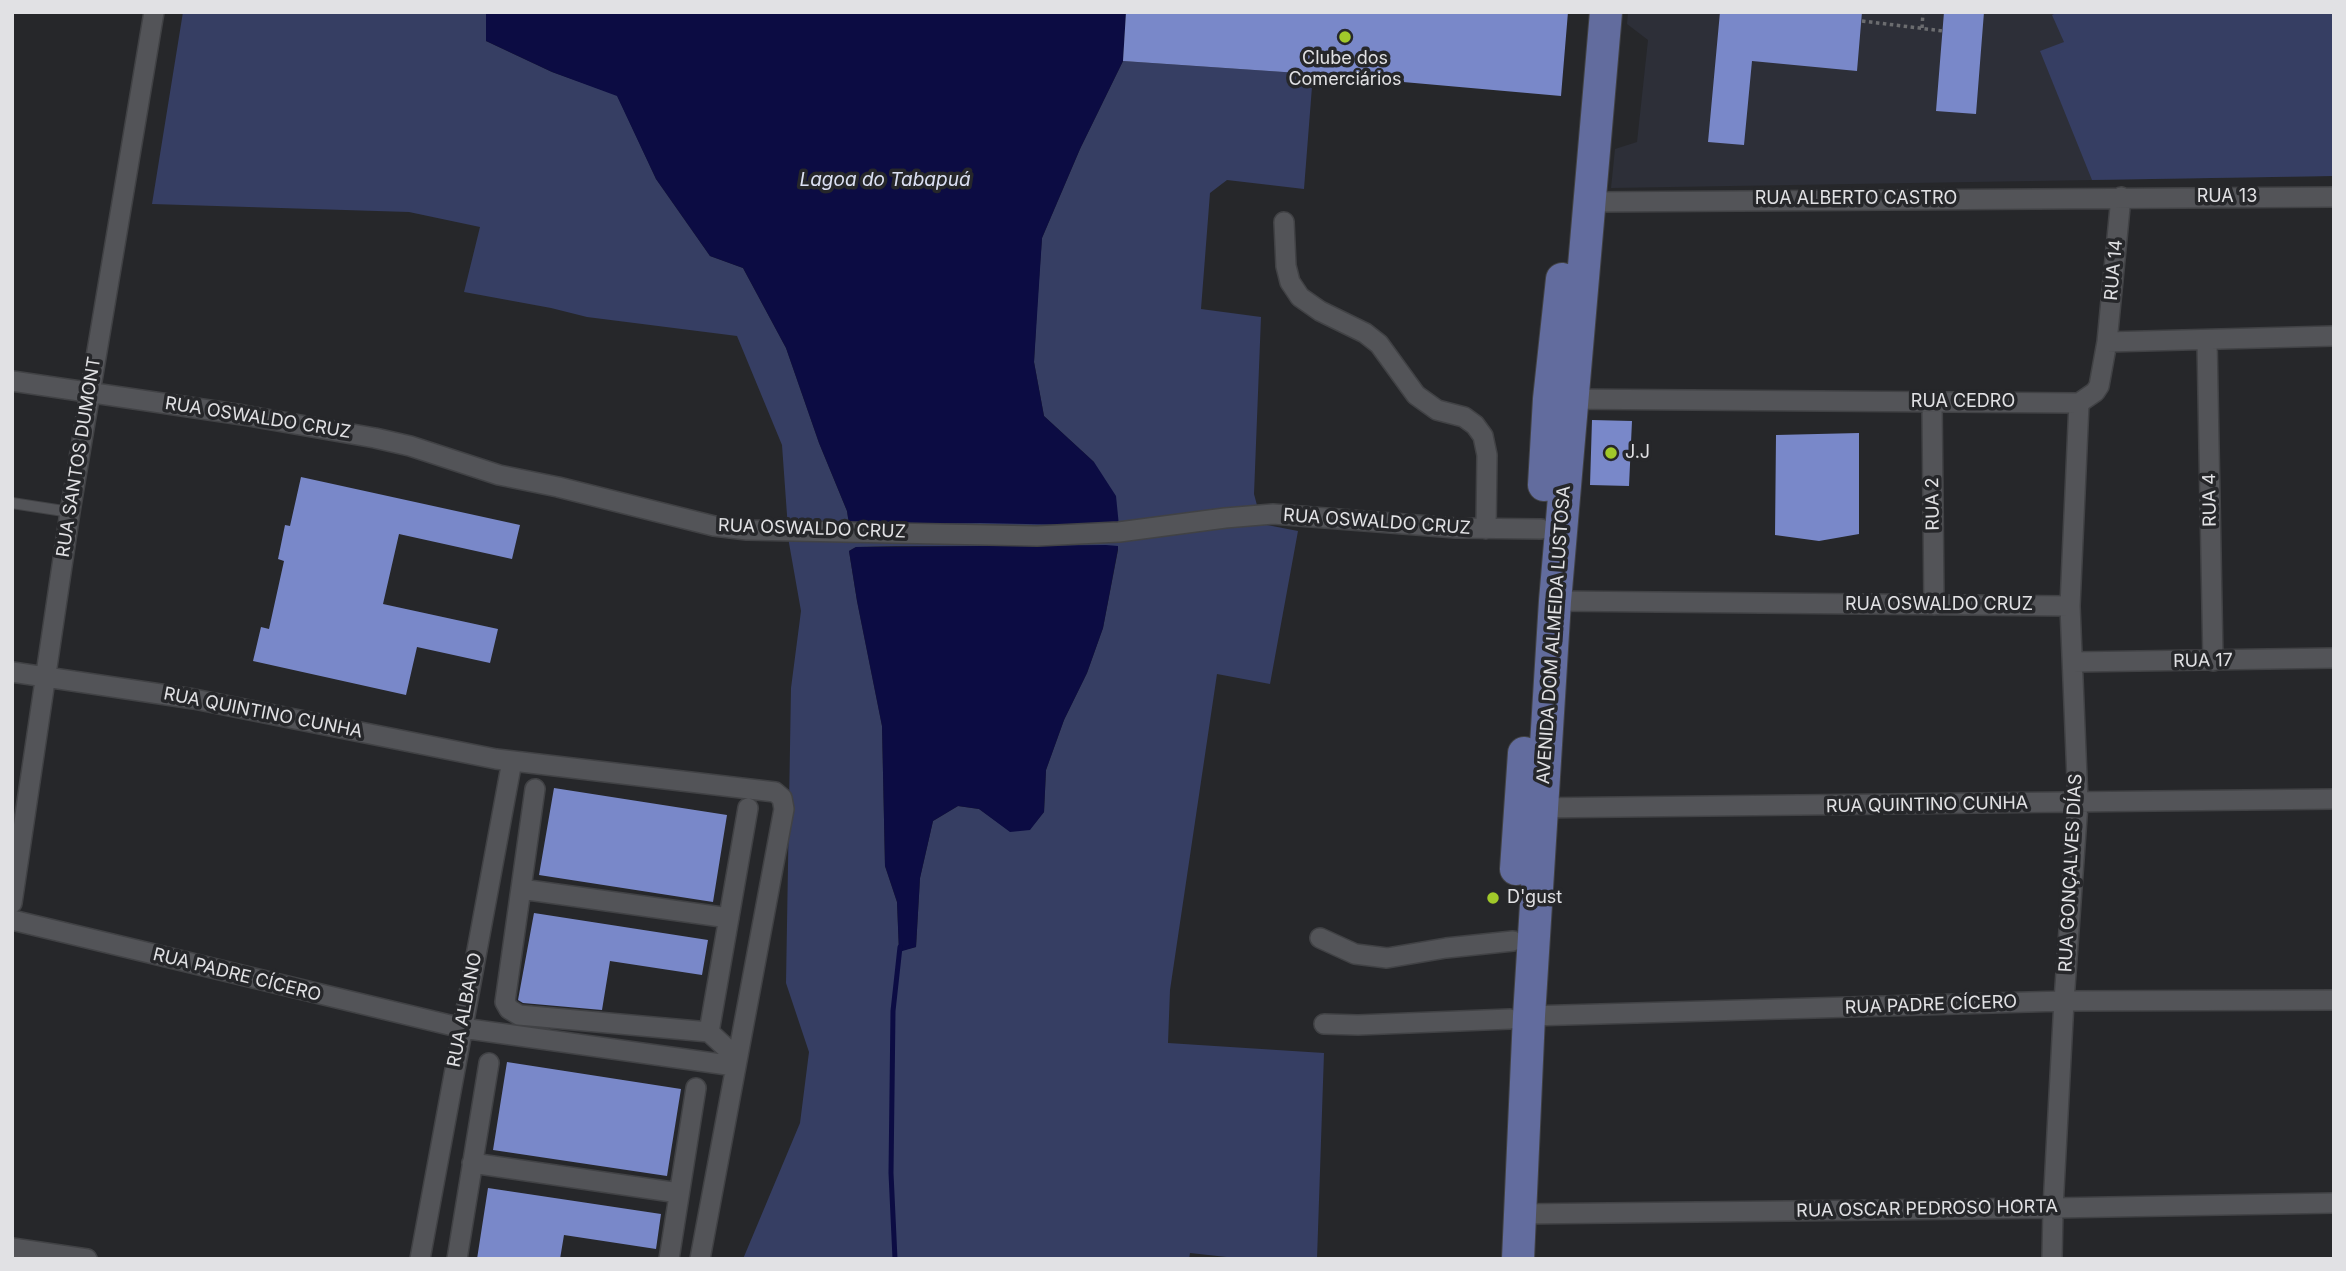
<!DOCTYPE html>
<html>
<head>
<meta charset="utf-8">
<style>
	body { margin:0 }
	#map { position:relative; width:2346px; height:1271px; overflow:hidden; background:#26272a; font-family:Inter,sans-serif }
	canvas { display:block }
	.frame { position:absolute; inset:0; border:14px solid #e1e1e4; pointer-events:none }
</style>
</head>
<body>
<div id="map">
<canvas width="2346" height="1271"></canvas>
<div class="frame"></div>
</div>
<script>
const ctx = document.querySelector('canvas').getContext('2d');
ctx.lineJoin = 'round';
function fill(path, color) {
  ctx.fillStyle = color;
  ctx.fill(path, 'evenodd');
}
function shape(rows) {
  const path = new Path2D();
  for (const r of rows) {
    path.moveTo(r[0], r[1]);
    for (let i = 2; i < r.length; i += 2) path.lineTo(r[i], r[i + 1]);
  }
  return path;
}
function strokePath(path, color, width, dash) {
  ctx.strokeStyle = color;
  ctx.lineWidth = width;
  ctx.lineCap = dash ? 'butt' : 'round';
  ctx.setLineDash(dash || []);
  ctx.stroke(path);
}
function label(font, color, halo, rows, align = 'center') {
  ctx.font = font + ' Inter,sans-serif';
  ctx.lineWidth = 7;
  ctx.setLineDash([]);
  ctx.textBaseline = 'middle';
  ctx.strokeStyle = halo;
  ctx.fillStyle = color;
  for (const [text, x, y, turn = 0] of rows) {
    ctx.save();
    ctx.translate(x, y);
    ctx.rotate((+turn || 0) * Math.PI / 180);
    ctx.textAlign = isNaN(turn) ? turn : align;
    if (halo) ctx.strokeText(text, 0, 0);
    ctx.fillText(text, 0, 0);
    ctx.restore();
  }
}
fill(shape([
	[1628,12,2334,12,2334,176,1611,188,1615,149,1637,142,1648,40,1627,24]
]), '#2d2f38');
fill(shape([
	[183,12,486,12,486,41,552,72,617,95,656,179,710,256,743,268,786,348,819,443,847,511,849,524,980,523,1094,462,1044,416,1034,362,1037,307,1042,238,1080,149,1123,61,1313,74,1304,189,1227,180,1210,193,1201,309,1261,317,1254,494,1262,524,1298,531,1270,684,1217,674,1170,990,1168,1043,1324,1053,1317,1259,1245,1259,1190,1253,1189,1259,743,1259,800,1123,809,1052,786,983,791,688,801,611,789,543,782,445,737,336,587,317,551,308,464,292,480,227,409,212,152,204],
	[897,546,1118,546,1118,550,1103,628,1087,673,1064,720,1046,770,1044,812,1030,829,1010,831,979,809,958,806,933,821,920,878,916,947,899,951,897,902,885,866,882,726,857,601,849,551,856,547],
	[2058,12,2334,12,2334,176,2092,180,2040,51,2064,42,2052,15]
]), '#363e63');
fill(shape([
	[486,12,1126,12,1123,61,1080,149,1042,238,1034,362,1044,416,1094,462,1116,496,1119,526,980,523,849,524,847,511,819,443,786,348,743,268,710,256,656,179,617,96,552,72,486,41],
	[1106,545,1118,546,1118,549,1103,628,1087,673,1064,720,1046,770,1044,812,1030,830,1010,832,979,809,958,806,933,821,920,878,916,947,899,952,897,902,885,866,882,726,857,601,849,551,856,547]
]), '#0c0c43');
strokePath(shape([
	[895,1259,891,1173,893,1011,900,947]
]), '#0c0c43', 5);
fill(shape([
	[1126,12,1568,12,1561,96,1313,74,1123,61],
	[1720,12,1862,12,1857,71,1752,61,1744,145,1708,142],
	[1944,12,1984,12,1976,114,1936,111],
	[1592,420,1632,421,1629,486,1590,485],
	[1859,433,1859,534,1819,541,1775,535,1776,435],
	[301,477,520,525,512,559,399,534,383,604,498,629,490,663,417,647,406,695,253,661,261,627,269,629,284,561,278,559,285,525,290,526],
	[554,788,727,815,713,902,539,875],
	[534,913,708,940,702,975,610,961,602,1010,523,1003,518,1000],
	[507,1062,681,1089,667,1176,493,1150],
	[488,1188,661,1214,656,1249,564,1235,560,1259,477,1259]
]), '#7988c9');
const lane = shape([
	[12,503,70,512]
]);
const street = shape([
	[1591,202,2334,197],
	[1284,222,1286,266,1290,282,1300,297,1320,311,1365,333,1379,344,1416,395,1437,410,1464,417,1475,425,1483,436,1487,455,1486,529],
	[2207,340,2213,661],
	[2107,342,2334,336],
	[12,381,243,415,375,438,410,446,499,475,558,487,714,526,747,530,1037,536,1119,532,1225,518,1273,514,1456,528,1541,529],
	[1562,399,2079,403,2095,392,2099,386,2107,342,2121,197],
	[1932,402,1934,605],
	[1555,601,2070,606],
	[2073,662,2334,658],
	[12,672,194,699,496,759,775,792,782,798,784,809,700,1259],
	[535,789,505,1002,509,1009,519,1015,709,1032],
	[1531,808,2334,799],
	[521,889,729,918],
	[12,903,70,512,154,12],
	[12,920,462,1028,735,1066],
	[1320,938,1355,954,1387,958,1446,948,1513,941],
	[1529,1016,2064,1001,2334,1000],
	[1324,1024,1358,1025,1510,1019],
	[736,1057,709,1032,748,808],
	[472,1163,679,1193],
	[1520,1214,2053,1208,2334,1203],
	[12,1248,87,1259],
	[420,1259,512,761],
	[457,1259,489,1063],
	[669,1259,696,1088],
	[2052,1259,2053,1208,2064,1001,2078,803,2070,606,2079,403]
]);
const primary = shape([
	[1544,485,1549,399,1562,279],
	[1516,869,1524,753],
	[1518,1259,1529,1016,1555,601,1606,12]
]);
strokePath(lane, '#414245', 12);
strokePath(street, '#414245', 22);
strokePath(primary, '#414245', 34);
strokePath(shape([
	[1862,21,1943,31],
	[1922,28,1923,12]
]), '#6b6c6f', 3.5, [3.5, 3.5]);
strokePath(lane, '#535458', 10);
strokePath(street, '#535458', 19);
strokePath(primary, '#626c9e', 32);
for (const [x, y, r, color] of [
	[1345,37,7,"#a1c92a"],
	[1611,453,7,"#a1c92a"],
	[1493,898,7,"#a1c92a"]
]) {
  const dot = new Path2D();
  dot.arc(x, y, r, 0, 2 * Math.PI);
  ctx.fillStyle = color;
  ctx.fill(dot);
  strokePath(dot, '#26272a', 2.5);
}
label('18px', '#e1e1e4', '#26272a', [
	["Clube dos",1345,59,"center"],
	["Comerciários",1345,80,"center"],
	["J.J",1625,453],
	["D'gust",1507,898]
], 'left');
label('18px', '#e1e1e4', '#26272a', [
	["RUA 13",2227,197],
	["RUA ALBERTO CASTRO",1856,199],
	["RUA 14",2114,270,-85],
	["RUA CEDRO",1963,402],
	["RUA OSWALDO CRUZ",258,418,9],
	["RUA SANTOS DUMONT",79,457,-81],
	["RUA 4",2210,500,-91],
	["RUA 2",1933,504,-91],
	["RUA OSWALDO CRUZ",1377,522,4],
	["RUA OSWALDO CRUZ",812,529,2],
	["RUA OSWALDO CRUZ",1939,605],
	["AVENIDA DOM ALMEIDA LUSTOSA",1554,635,-86],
	["RUA 17",2203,661,-1],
	["RUA QUINTINO CUNHA",263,713,11],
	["RUA QUINTINO CUNHA",1927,805,-1],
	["RUA GONÇALVES DÍAS",2071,873,-87],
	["RUA PADRE CÍCERO",237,975,14],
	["RUA PADRE CÍCERO",1931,1005,-2],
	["RUA ALBANO",465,1010,-79],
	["RUA OSCAR PEDROSO HORTA",1927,1209,-1]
]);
label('italic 19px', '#dce1f4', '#26272a', [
	["Lagoa do Tabapuá",885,180]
]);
</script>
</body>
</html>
